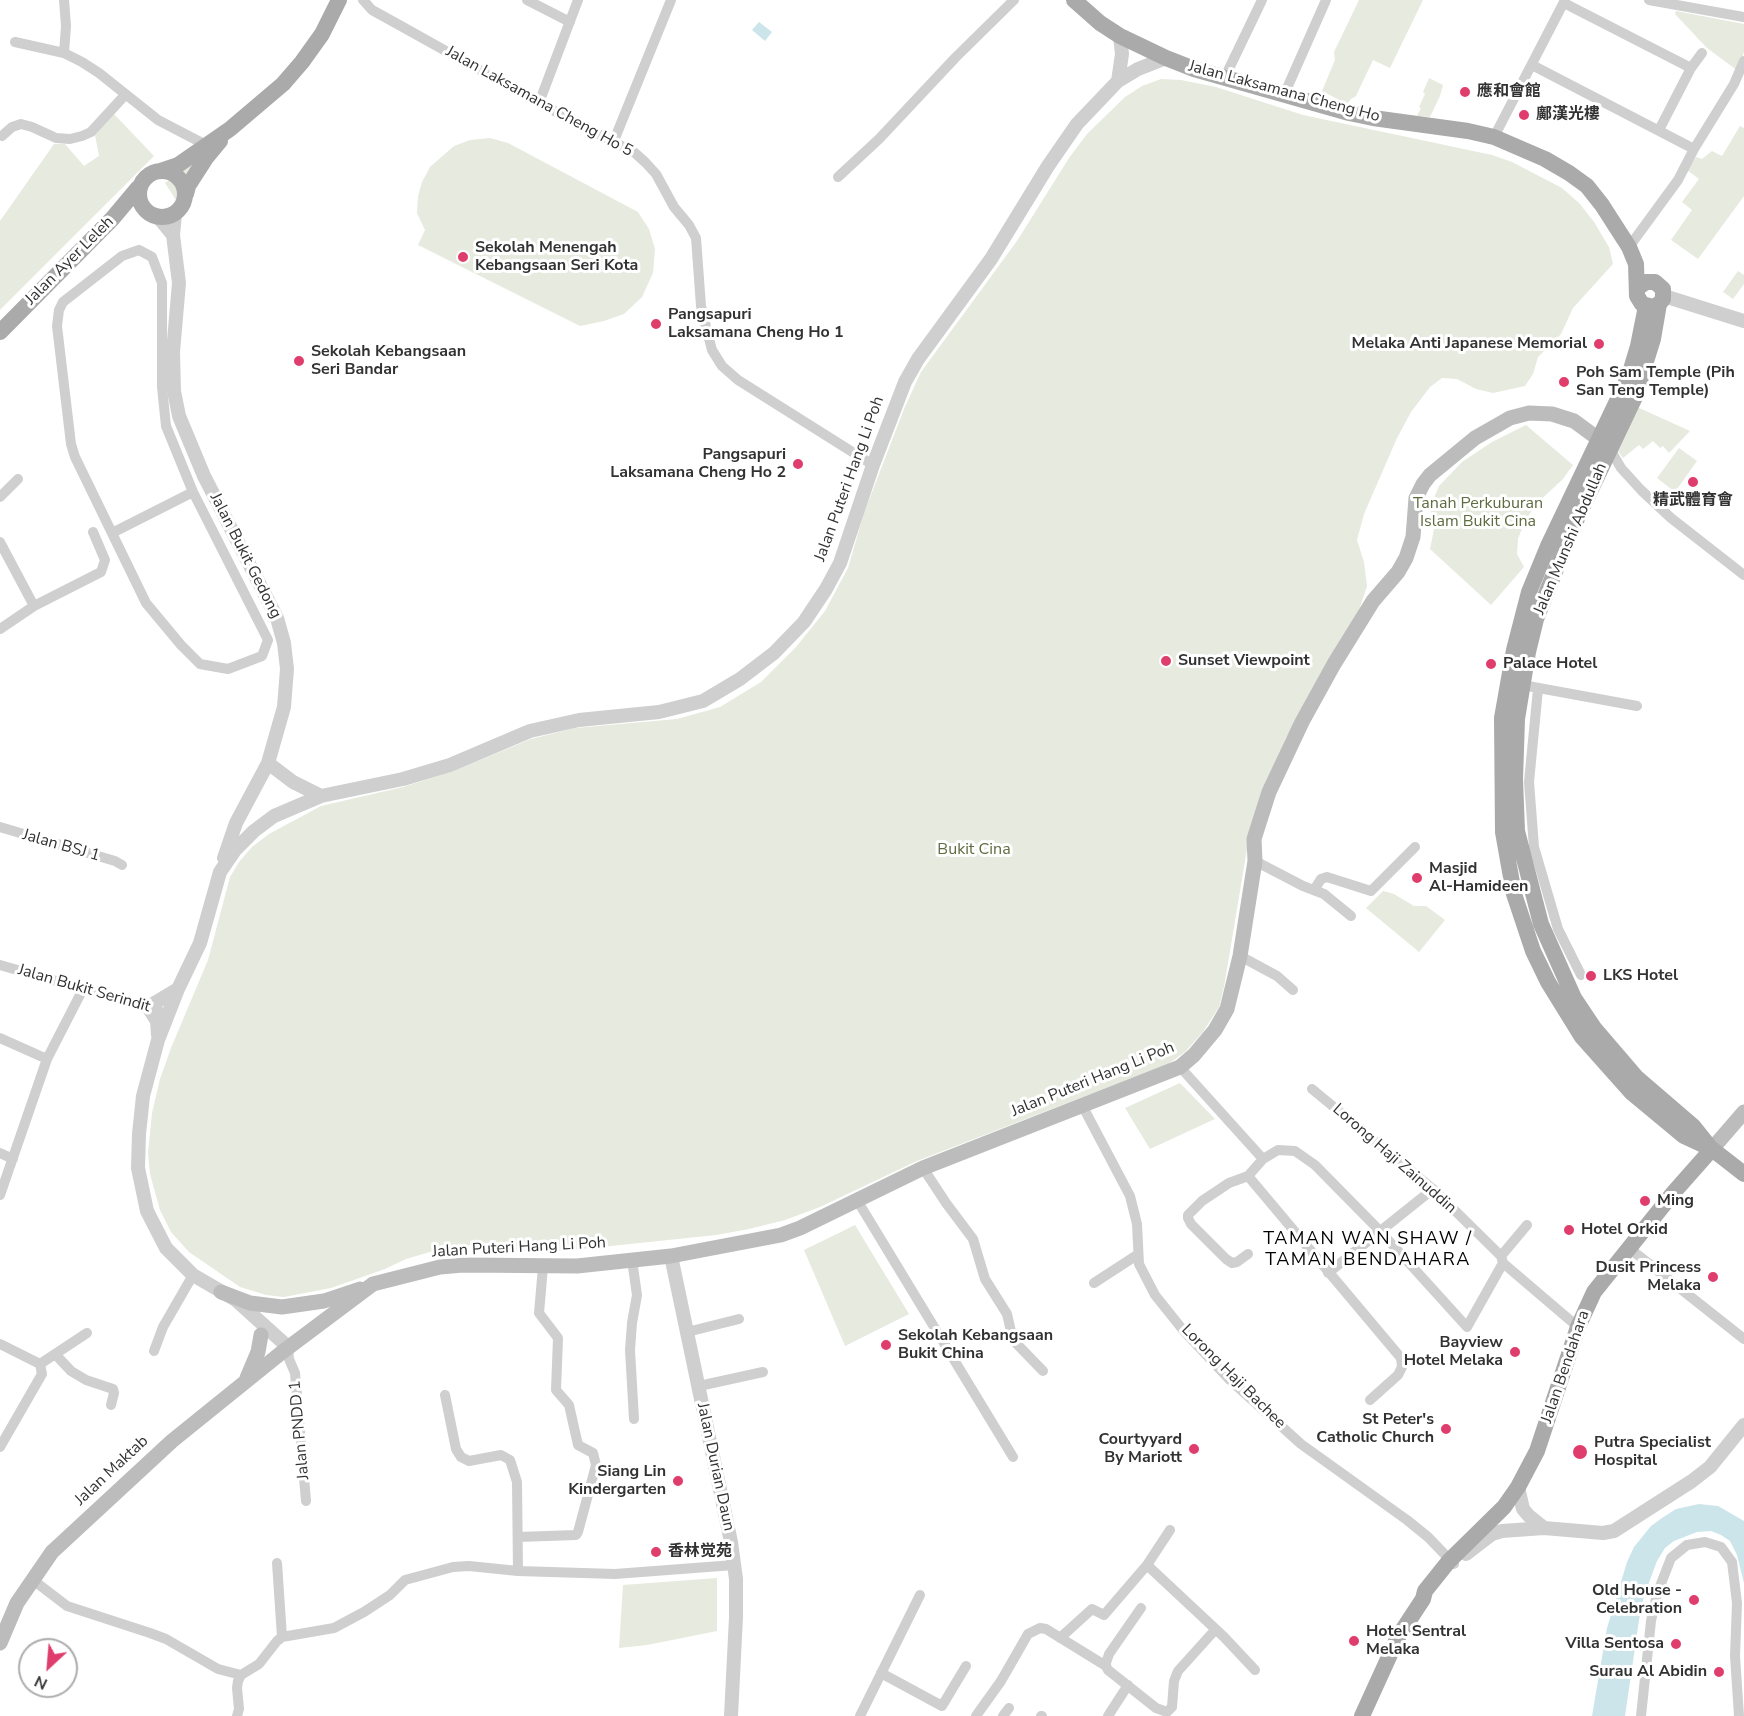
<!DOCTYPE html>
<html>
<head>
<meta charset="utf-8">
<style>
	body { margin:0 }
	#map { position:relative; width:1744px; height:1716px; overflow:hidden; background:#fff; font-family:"Nunito Sans",sans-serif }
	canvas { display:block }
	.north { position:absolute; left:18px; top:1638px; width:60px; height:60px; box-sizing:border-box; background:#fff; border:2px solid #adadad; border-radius:50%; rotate:206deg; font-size:16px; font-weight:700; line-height:24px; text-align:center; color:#323232 }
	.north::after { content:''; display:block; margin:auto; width:21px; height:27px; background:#df3d6c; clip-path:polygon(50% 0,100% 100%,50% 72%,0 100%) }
</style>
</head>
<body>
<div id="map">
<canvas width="1744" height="1716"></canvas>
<div class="north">N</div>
</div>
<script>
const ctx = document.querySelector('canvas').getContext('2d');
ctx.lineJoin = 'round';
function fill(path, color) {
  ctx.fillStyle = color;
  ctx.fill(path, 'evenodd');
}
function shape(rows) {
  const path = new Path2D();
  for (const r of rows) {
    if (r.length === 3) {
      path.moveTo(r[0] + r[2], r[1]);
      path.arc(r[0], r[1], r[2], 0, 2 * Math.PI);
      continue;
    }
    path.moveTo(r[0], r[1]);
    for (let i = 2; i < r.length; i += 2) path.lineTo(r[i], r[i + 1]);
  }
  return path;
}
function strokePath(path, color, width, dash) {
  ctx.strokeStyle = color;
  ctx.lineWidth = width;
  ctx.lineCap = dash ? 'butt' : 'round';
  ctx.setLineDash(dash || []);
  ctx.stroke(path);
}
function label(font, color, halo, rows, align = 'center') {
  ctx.font = font + ' "Nunito Sans","Noto Sans SC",sans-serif';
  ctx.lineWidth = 6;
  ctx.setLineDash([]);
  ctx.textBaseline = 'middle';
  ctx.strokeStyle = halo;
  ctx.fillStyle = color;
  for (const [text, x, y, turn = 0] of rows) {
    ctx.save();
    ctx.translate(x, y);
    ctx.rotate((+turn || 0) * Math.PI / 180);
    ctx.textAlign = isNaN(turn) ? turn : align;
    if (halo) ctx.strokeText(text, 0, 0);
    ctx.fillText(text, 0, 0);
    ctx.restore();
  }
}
fill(shape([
	[1359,0,1423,0,1390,68,1373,60,1356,96,1351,99,1347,104,1322,91,1335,60,1334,52],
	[1676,11,1744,24,1744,52,1738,71,1707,48,1675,14],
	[1429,78,1443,85,1440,96,1430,117,1417,116,1421,108,1419,107,1425,94,1423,92],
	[1161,79,1181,80,1216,87,1303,115,1492,155,1512,162,1562,188,1580,204,1594,222,1609,247,1613,264,1573,308,1561,334,1538,357,1533,374,1525,386,1493,393,1476,389,1457,379,1442,378,1430,387,1411,412,1397,438,1364,514,1357,540,1364,562,1367,586,1359,610,1285,740,1264,789,1247,849,1224,987,1219,1007,1203,1032,1185,1052,1168,1064,917,1161,820,1207,785,1220,749,1229,716,1235,563,1251,524,1251,472,1245,440,1249,406,1259,385,1269,331,1288,284,1297,266,1295,240,1287,189,1252,171,1232,160,1210,150,1174,148,1153,152,1113,160,1079,171,1048,208,960,230,877,239,862,252,847,269,834,321,806,403,787,454,771,531,739,575,728,677,719,720,707,761,682,796,647,825,611,848,568,864,513,904,409,921,372,1017,241,1069,158,1087,134,1125,97,1142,86],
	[114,114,154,156,0,310,0,221,54,144,65,144,84,166,99,156,95,135],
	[1740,126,1744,128,1744,196,1698,259,1671,240,1692,210,1682,202,1699,179,1687,170,1696,157,1702,159,1712,151,1722,156],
	[490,138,508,143,638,212,649,229,655,249,653,273,642,297,624,314,604,321,580,326,418,245,425,230,417,213,418,196,422,182,430,167,454,146,470,140],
	[203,157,184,180,176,200,165,183],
	[1738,271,1744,275,1744,284,1733,299,1723,292],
	[1637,407,1690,431,1669,453,1663,446,1660,448,1653,441,1643,449,1639,445,1623,458,1617,450],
	[1526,425,1573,465,1563,479,1536,504,1524,523,1518,539,1517,554,1524,567,1491,605,1430,549,1434,529,1430,507,1439,486,1462,462,1492,442],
	[1679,448,1697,461,1675,492,1657,478],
	[1383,891,1394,894,1414,906,1426,906,1445,920,1419,952,1366,908],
	[1180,1083,1215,1119,1150,1149,1125,1108],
	[855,1225,909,1314,845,1346,804,1250],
	[717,1578,717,1631,647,1645,619,1648,623,1585]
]), '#e7eade');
fill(shape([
	[759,22,772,32,765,41,752,30],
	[1699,1504,1718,1506,1744,1521,1744,1583,1737,1555,1730,1541,1721,1535,1711,1531,1697,1532,1674,1541,1665,1548,1657,1561,1644,1596,1639,1620,1625,1716,1592,1716,1607,1628,1627,1562,1634,1547,1651,1526,1662,1518,1676,1509]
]), '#cbe5ea');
strokePath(shape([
	[64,0,66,26,64,53],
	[363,0,372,10,401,26,539,103,635,153,646,163,656,174,674,207,689,225,696,238,701,306,706,327,712,350,722,366,738,380,873,465],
	[527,0,570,22],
	[1649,0,1744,17],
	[1564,3,1691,68,1702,53],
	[15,42,64,53,82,62,99,73,158,120,206,145],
	[1532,65,1694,149],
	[1225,77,1262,0],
	[1284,95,1326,0],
	[539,103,578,0],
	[1659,130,1691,68],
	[2,136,12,127,21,124,32,127,56,138,70,139,82,136,91,132,125,95],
	[1494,137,1565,0],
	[613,143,671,0],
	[838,177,879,139,956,57,1014,0],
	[1629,247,1678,180,1694,149,1734,84,1744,61],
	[139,250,152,257,162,283,162,387,166,426,193,492,268,640,262,656,228,669,200,664,181,645,146,603,75,457,71,444,57,326,59,310,63,302,122,256,139,250],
	[1610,449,1621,468,1641,490,1671,518,1744,575],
	[0,497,18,479],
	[112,533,193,492],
	[0,542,34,606],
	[0,629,34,606,101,572,105,560,93,532],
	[1517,684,1637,706],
	[1538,689,1529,782,1534,847,1558,929,1581,975],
	[0,827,115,861,122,865],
	[1255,861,1303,886,1324,894,1351,916],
	[1314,890,1321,879,1327,877,1371,891,1415,847],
	[1240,956,1277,976,1293,990],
	[0,965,148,1007,168,1015],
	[0,1038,47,1059],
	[1180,1067,1263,1159],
	[1312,1089,1433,1189,1501,1256],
	[1082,1105,1130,1196,1137,1224,1139,1264,1155,1295,1183,1330,1230,1380,1301,1444,1407,1520,1428,1537,1454,1564],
	[0,1153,13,1159],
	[923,1168,946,1203,973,1239,985,1279,1007,1314,1013,1340,1043,1371],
	[1248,1176,1401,1358,1402,1367,1398,1375,1370,1400],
	[0,1195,47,1059,83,989],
	[857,1200,1013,1457],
	[1629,1248,1744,1339],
	[1248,1254,1237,1262,1232,1263,1226,1259,1191,1224,1188,1218,1188,1215,1202,1201,1229,1183,1248,1176,1263,1159,1278,1150,1295,1151,1315,1165,1380,1231,1467,1327,1503,1263,1501,1256,1527,1225],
	[632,1260,637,1295,632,1323,630,1350,634,1419],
	[1503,1263,1578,1327],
	[1328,1273,1433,1189],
	[1094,1283,1137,1255],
	[687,1332,739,1319],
	[0,1344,40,1364,42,1374,0,1447],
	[288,1347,289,1359,295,1373,306,1501],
	[154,1351,163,1327,193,1275],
	[55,1354,71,1371,86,1380,113,1389,114,1393,111,1405],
	[40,1364,87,1333],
	[699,1386,763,1372],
	[445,1395,456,1449,461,1457,469,1461,501,1455,510,1460,517,1482,518,1571],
	[518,1537,576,1535,578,1532,596,1465,593,1453,578,1445,569,1405,556,1390,558,1338,539,1313,543,1267],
	[277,1563,282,1637],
	[1147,1565,1224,1637,1255,1670],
	[33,1580,67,1606,150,1633,166,1639,218,1669,241,1675],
	[1141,1608,1109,1654,1106,1663,1106,1666,1108,1670,1156,1708,1167,1712,1172,1707,1174,1681,1178,1671,1215,1630],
	[1060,1638,1092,1609,1104,1615,1147,1565,1170,1530],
	[881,1673,942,1706,966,1666],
	[237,1716,239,1709,237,1688,238,1681,241,1675,259,1664,277,1641,282,1637,334,1628,364,1612,390,1595,405,1580,453,1567,469,1566,518,1571,615,1574,734,1565],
	[860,1716,920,1595],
	[976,1716,1001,1681,1028,1634,1040,1628,1046,1629,1106,1666],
	[1003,1716,1009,1708],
	[1041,1716,1042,1716],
	[1108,1716,1128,1685],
	[1641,1716,1651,1621,1657,1594,1671,1558,1687,1545,1705,1542,1721,1547,1732,1562,1737,1603,1735,1656,1739,1716]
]), '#cfcfcf', 10);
strokePath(shape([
	[1118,81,1122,54,1120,36],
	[175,214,173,235,179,283,173,352,174,391,179,416,204,476,277,618,284,643,287,669,284,707,268,763,236,823,224,858],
	[159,218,173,235],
	[1664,296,1744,321],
	[268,763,293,782,321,796],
	[158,1035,157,1021,148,1007,178,989],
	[671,1256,731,1542,736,1579,736,1617,731,1716],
	[288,1347,236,1300,193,1275,166,1248,147,1211,138,1168,139,1134,143,1096,158,1040,178,989,200,943,220,872,235,850,254,831,274,816,321,796,403,779,450,765,530,731,579,720,659,712,703,701,740,679,774,653,804,622,826,589,840,563,873,465,905,382,918,359,991,259,1048,166,1077,124,1118,81,1138,69,1166,58],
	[1518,1487,1523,1509,1529,1516,1544,1528],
	[1466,1554,1492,1534,1502,1531,1544,1528,1603,1533,1614,1531,1692,1481,1710,1467,1744,1425]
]), '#cfcfcf', 14);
strokePath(shape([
	[1712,1149,1744,1112],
	[221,1292,250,1303,282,1307,324,1301,360,1289],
	[247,1378,258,1352,261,1335],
	[0,1643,17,1603,52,1552,172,1441,281,1353,373,1284,440,1267,463,1265,577,1266,671,1256,781,1235,800,1228,923,1168,1180,1067,1194,1055,1215,1030,1227,1009,1240,956,1255,861,1254,839,1269,792,1302,722,1334,664,1373,601,1398,572,1406,558,1413,537,1416,498,1423,484,1430,475,1475,438,1510,418,1529,413,1552,414,1574,421,1608,446]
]), '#bcbcbc', 15);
strokePath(shape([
	[1074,0,1100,23,1120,36,1166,58,1194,69,1349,113,1373,118,1468,131,1494,137,1545,159,1569,173,1587,186,1602,205,1629,247,1636,264,1637,296,1642,304,1653,307,1659,304,1663,299,1663,289,1655,282,1646,282,1639,287,1637,291],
	[162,194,23],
	[160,171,178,165,230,129,283,84,302,62,322,34,339,0],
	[186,194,188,186,206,158,220,141],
	[1659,304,1653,339,1635,397,1572,529,1536,619,1528,652,1517,719,1515,779,1517,831,1541,924,1574,998,1594,1028,1636,1077,1693,1126,1709,1146],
	[1646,306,1638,346,1629,376,1548,546,1529,592,1514,650,1502,718,1503,832,1514,894,1533,951,1548,982,1582,1037,1631,1092,1684,1136,1712,1149,1744,1174],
	[0,332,112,219,138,188],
	[1362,1716,1398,1637,1423,1599,1425,1591,1449,1561,1504,1507,1518,1487,1537,1451,1578,1327,1594,1292,1674,1192,1712,1149]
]), '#aaa', 16);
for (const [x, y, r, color] of [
	[1465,92,6,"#df3d6c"],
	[1524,115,6,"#df3d6c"],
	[463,257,6,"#df3d6c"],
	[656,324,6,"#df3d6c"],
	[1599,344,6,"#df3d6c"],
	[299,361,6,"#df3d6c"],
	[1564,382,6,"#df3d6c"],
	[798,464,6,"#df3d6c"],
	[1693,482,6,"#df3d6c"],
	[1166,661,6,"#df3d6c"],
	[1491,664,6,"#df3d6c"],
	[1417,878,6,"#df3d6c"],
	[1591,976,6,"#df3d6c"],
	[1645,1201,6,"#df3d6c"],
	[1569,1230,6,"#df3d6c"],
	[1713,1277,6,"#df3d6c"],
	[886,1345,6,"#df3d6c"],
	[1515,1352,6,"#df3d6c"],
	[1446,1429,6,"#df3d6c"],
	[1194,1449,6,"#df3d6c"],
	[1580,1452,8,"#df3d6c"],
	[678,1481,6,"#df3d6c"],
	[656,1552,6,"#df3d6c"],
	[1694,1600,6,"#df3d6c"],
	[1354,1641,6,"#df3d6c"],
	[1676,1644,6,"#df3d6c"],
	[1719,1672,6,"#df3d6c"]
]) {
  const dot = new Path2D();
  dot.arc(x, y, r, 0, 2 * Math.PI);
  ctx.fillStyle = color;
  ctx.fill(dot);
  strokePath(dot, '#fff', 2);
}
label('16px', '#323232', '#fff', [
	["Jalan Laksamana Cheng Ho",1284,92,15],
	["Jalan Laksamana Cheng Ho 5",539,102,29],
	["Jalan Ayer Leleh",70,261,-45],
	["Jalan Puteri Hang Li Poh",850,479,-70],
	["Jalan Munshi Abdullah",1571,539,-67],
	["Jalan Bukit Gedong",245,556,63],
	["Jalan BSJ 1",61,846,16],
	["Jalan Bukit Serindit",84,989,16],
	["Jalan Puteri Hang Li Poh",1093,1080,-22],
	["Lorong Haji Zainuddin",1394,1159,41],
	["Jalan Puteri Hang Li Poh",519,1248,-3],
	["Jalan Bendahara",1566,1367,-71],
	["Lorong Haji Bachee",1233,1377,45],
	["Jalan PNDD 1",300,1430,-95],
	["Jalan Durian Daun",715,1467,78],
	["Jalan Maktab",112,1471,-43]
]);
label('bold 16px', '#323232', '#fff', [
	["應和會館",1477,92],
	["鄺漢光樓",1536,115],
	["Sekolah Menengah",475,248],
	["Kebangsaan Seri Kota",475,266],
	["Pangsapuri",668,315],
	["Laksamana Cheng Ho 1",668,333],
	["Melaka Anti Japanese Memorial",1587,344,"right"],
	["Sekolah Kebangsaan",311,352],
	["Seri Bandar",311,370],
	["Poh Sam Temple (Pih",1576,373],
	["San Teng Temple)",1576,391],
	["Pangsapuri",786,455,"right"],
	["Laksamana Cheng Ho 2",786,473,"right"],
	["精武體育會",1693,501,"center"],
	["Sunset Viewpoint",1178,661],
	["Palace Hotel",1503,664],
	["Masjid",1429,869],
	["Al-Hamideen",1429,887],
	["LKS Hotel",1603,976],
	["Ming",1657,1201],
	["Hotel Orkid",1581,1230],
	["Dusit Princess",1701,1268,"right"],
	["Melaka",1701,1286,"right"],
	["Sekolah Kebangsaan",898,1336],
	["Bukit China",898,1354],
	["Bayview",1503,1343,"right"],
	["Hotel Melaka",1503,1361,"right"],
	["St Peter's",1434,1420,"right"],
	["Catholic Church",1434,1438,"right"],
	["Courtyyard",1182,1440,"right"],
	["By Mariott",1182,1458,"right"],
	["Putra Specialist",1594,1443],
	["Hospital",1594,1461],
	["Siang Lin",666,1472,"right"],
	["Kindergarten",666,1490,"right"],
	["香林觉苑",668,1552],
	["Old House -",1682,1591,"right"],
	["Celebration",1682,1609,"right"],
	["Hotel Sentral",1366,1632],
	["Melaka",1366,1650],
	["Villa Sentosa",1664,1644,"right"],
	["Surau Al Abidin",1707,1672,"right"]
], 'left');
label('16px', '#5e6c40', '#fff', [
	["Tanah Perkuburan",1478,504],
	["Islam Bukit Cina",1478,522],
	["Bukit Cina",974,850]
]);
ctx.letterSpacing = '1.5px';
label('18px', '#000', '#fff', [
	["TAMAN WAN SHAW /",1368,1240],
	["TAMAN BENDAHARA",1368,1261]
]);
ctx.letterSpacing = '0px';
</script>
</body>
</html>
